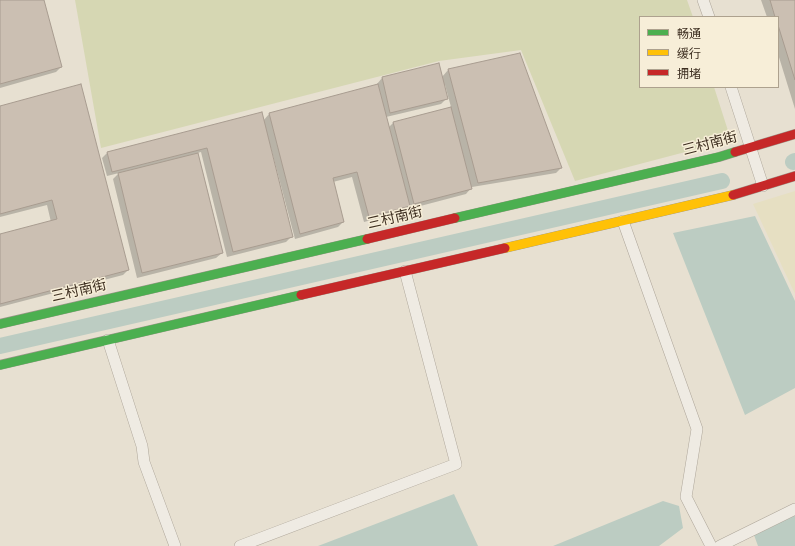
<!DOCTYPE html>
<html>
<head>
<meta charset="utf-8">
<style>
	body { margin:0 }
	#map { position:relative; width:795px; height:546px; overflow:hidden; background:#e7e0d1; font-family:Lora,"Noto Sans SC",serif }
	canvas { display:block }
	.legend { position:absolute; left:639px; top:16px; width:140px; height:72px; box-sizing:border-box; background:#f7eed8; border:1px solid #ada18e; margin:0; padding:5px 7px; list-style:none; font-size:12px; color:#3d2e20 }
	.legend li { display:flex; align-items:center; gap:8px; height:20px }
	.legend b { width:20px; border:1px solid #ada18e }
</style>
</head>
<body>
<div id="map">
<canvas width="795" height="546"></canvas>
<ul class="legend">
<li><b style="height:5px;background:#4caf50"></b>畅通</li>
<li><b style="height:5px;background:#ffc107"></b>缓行</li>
<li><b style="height:5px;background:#c62828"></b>拥堵</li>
</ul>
</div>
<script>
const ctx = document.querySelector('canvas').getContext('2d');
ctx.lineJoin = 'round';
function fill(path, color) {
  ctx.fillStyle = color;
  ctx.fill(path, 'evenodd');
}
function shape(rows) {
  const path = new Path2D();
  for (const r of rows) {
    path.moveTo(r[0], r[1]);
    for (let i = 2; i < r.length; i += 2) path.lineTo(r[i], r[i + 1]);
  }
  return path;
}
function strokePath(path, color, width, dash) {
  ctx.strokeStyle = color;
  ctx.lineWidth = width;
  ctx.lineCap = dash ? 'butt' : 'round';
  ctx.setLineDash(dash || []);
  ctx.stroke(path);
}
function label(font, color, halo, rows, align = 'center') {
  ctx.font = font + ' Lora,"Noto Sans SC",serif';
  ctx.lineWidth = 3;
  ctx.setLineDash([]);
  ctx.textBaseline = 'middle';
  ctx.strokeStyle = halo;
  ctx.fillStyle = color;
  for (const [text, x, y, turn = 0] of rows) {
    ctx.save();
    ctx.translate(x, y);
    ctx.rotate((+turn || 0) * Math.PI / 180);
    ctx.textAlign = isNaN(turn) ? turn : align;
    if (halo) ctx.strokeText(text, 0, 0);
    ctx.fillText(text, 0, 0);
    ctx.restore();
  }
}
fill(shape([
	[795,191,795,294,753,204]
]), '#e6dfc2');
fill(shape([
	[75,0,687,0,693,17,640,17,640,87,714,87,731,140,575,181,521,50,439,61,101,148]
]), '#d6d7b3');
fill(shape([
	[755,216,795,301,795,388,745,415,673,233],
	[454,494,478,546,318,546],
	[663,501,679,506,683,528,659,546,553,546],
	[795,512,795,546,758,546,754,535]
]), '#bcccc2');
fill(shape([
	[0,0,43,0,61,67,56,72,0,88],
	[761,0,795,0,795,109,778,54,778,17,767,17],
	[519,54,561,168,556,173,472,187,466,194,409,209,408,207,404,211,364,222,352,177,333,182,343,222,338,227,295,239,271,148,270,148,291,237,286,242,227,257,201,152,197,153,222,253,216,258,137,278,113,179,119,173,107,176,102,158,108,152,263,121,269,114,377,85,377,84,382,78,439,65,442,77,448,70],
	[443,85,445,85,451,107,393,123,389,127,386,117,441,104,447,98],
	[0,107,128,270,123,275,0,307,0,235,51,222,47,205,0,217]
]), '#0003');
strokePath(shape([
	[793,162,795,161],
	[0,346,722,181]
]), '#bcccc2', 16);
const building = shape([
	[0,0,44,0,62,67,0,84,0,0],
	[770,0,795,0,795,80,778,25,778,17,775,17,770,0],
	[520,53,562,168,478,183,448,69,520,53],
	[439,63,448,99,390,113,382,77,439,63],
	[81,84,129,270,0,304,0,234,57,219,52,200,0,214,0,106,81,84],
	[378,84,410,206,369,217,357,172,333,178,344,222,300,234,269,113,378,84],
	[451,107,472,189,414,204,393,122,451,107],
	[262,112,293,237,233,252,207,148,112,172,107,152,262,112],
	[198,153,223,253,142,273,118,173,198,153]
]);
fill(building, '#cbbfb2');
strokePath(building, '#a89c90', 1);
const street = shape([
	[703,0,709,17],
	[731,87,763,186],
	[623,221,697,429,686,497,711,546],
	[108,340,142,446,144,462,175,546],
	[240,546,456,464,405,271],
	[720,546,795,509]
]);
const fast = shape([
	[455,218,719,157,735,152],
	[0,324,367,239],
	[0,365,301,295]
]);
const slow = shape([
	[505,248,733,195]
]);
const jam = shape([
	[735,152,795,134],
	[733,195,795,176],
	[367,239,455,218],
	[301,295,505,248]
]);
strokePath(street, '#ada599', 12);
strokePath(fast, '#9c958a', 10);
strokePath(slow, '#9c958a', 10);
strokePath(jam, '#9c958a', 10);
strokePath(street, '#efebe3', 11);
strokePath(fast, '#4caf50', 9);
strokePath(slow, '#ffc107', 9);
strokePath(jam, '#c62828', 9);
label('14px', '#3d2e20', '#f7eed8', [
	["三村南街",710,144,-15],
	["三村南街",395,218,-13],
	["三村南街",79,291,-13]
]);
</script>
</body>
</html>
